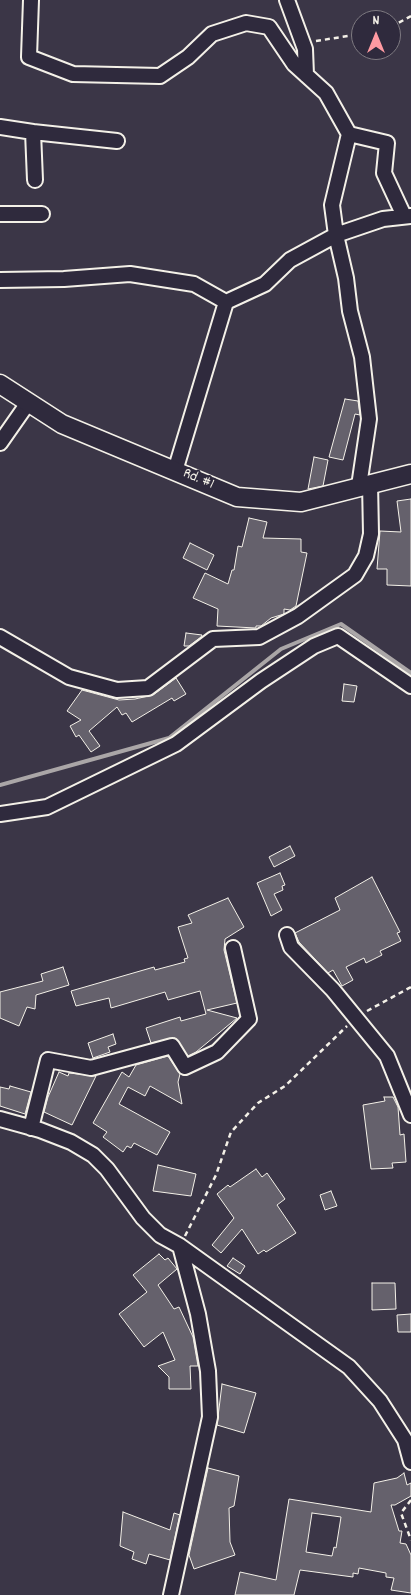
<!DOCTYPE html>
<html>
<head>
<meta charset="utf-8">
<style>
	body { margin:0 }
	#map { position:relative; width:411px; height:1595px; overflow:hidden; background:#3b3647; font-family:Dekko,sans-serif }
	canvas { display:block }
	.north { position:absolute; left:351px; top:10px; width:50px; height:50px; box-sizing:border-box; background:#2f2a3d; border:1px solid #7e7a81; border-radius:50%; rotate:0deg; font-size:14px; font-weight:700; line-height:20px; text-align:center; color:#f4f1e8 }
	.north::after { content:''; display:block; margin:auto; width:18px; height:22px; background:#ff9aa2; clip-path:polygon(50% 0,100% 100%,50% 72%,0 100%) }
</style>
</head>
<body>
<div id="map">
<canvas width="411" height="1595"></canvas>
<div class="north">N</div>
</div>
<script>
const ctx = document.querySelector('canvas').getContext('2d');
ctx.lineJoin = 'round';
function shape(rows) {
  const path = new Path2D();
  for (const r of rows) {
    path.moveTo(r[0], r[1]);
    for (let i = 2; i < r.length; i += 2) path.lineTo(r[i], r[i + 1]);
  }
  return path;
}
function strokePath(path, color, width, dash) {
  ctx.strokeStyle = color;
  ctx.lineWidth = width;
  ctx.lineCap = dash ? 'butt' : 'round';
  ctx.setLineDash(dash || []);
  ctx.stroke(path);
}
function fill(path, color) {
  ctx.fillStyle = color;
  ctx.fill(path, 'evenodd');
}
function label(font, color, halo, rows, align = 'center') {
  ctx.font = font + ' Dekko,sans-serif';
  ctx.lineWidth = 4;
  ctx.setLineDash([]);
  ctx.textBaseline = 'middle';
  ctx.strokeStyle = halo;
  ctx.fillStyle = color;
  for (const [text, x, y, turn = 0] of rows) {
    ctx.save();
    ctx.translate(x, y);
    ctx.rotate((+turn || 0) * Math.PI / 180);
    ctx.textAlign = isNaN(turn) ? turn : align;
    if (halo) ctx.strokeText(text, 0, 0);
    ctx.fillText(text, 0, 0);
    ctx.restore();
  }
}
strokePath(shape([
	[0,785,169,738,281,649,341,624,411,673]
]), '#aaa6a7', 4);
const building = shape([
	[345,399,358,401,360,415,355,414,343,460,329,457,345,399],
	[314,457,328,460,323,486,308,489,314,457],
	[411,499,411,586,387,585,387,569,377,569,380,531,401,532,397,501,411,499],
	[249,518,267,522,263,538,301,539,301,552,307,553,296,606,290,610,284,609,284,614,271,618,261,626,256,626,256,628,217,626,218,609,193,598,205,573,228,584,232,570,234,570,238,546,242,547,249,518],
	[190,543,214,555,207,570,183,558,190,543],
	[186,633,202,635,201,637,189,646,184,646,186,633],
	[176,678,186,694,174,701,172,698,132,722,126,713,122,715,117,707,89,731,100,746,91,752,79,735,76,737,70,726,81,720,67,711,82,690,119,700,135,699,153,695,176,678],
	[344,684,357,686,354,702,342,701,344,684],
	[290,846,295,856,274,867,269,857,290,846],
	[280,873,285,885,282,886,283,890,274,894,282,910,271,916,257,883,280,873],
	[372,877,400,932,397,933,401,941,380,951,382,955,366,963,364,958,346,967,353,980,342,986,333,970,328,973,299,942,295,933,340,910,335,898,372,877],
	[228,898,244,927,225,939,224,950,237,1003,207,1010,237,1018,196,1052,188,1056,175,1038,151,1043,146,1028,180,1017,181,1021,206,1014,200,991,168,1000,165,992,111,1008,109,998,76,1006,71,991,154,967,155,970,185,962,184,959,188,958,178,927,192,923,188,915,228,898],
	[63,967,69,985,36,995,35,1009,27,1007,19,1026,0,1018,0,992,43,981,41,974,63,967],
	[113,1034,116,1044,108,1047,110,1052,93,1058,88,1043,113,1034],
	[168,1056,180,1074,178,1082,182,1104,150,1086,145,1096,128,1087,119,1104,170,1132,157,1155,134,1143,131,1148,127,1146,123,1152,103,1137,107,1132,93,1123,122,1072,129,1077,136,1065,168,1056],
	[59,1072,68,1076,69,1073,96,1076,72,1125,44,1112,48,1097,59,1072],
	[10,1086,31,1092,25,1114,0,1106,0,1087,9,1089,10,1086],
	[384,1097,393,1097,398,1107,400,1135,404,1134,406,1162,392,1163,393,1168,371,1169,363,1105,385,1101,384,1097],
	[158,1165,196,1174,191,1196,153,1191,158,1165],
	[256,1169,262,1177,267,1173,285,1199,277,1205,296,1233,266,1252,264,1250,258,1254,242,1229,221,1253,212,1245,234,1218,217,1194,228,1185,230,1187,256,1169],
	[331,1191,337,1206,325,1210,320,1195,331,1191],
	[159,1254,165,1260,168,1258,177,1269,158,1285,174,1309,179,1307,193,1337,198,1366,190,1366,191,1389,169,1389,169,1377,158,1366,175,1360,163,1332,144,1347,119,1314,147,1292,133,1275,159,1254],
	[233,1258,245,1266,240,1274,227,1266,233,1258],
	[372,1283,395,1283,396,1309,372,1310,372,1283],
	[411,1314,411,1332,398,1332,397,1315,411,1314],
	[222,1384,256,1393,244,1433,217,1425,222,1384],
	[208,1468,239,1476,234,1506,229,1508,230,1542,235,1555,194,1569,189,1555,208,1468],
	[404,1473,407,1485,411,1483,411,1496,395,1505,391,1505,399,1531,402,1531,400,1543,406,1544,411,1555,411,1593,391,1590,394,1578,386,1577,386,1573,359,1568,358,1574,353,1573,353,1577,300,1570,294,1595,235,1595,240,1572,276,1580,289,1499,371,1512,374,1483,397,1478,404,1473],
	[312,1513,341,1517,336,1548,334,1547,332,1556,306,1552,312,1513],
	[123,1512,170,1530,174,1513,180,1515,170,1560,149,1554,146,1564,132,1559,134,1552,120,1546,123,1512]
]);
fill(building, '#65616c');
strokePath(building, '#f4f1e8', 1);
const minor = shape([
	[31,0,29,57,73,74,160,76,188,57,212,34,246,23,269,27,294,64,326,93,349,134,332,205,336,235,290,260,265,284,226,302,175,471],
	[287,0,305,49,306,75],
	[0,127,33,132],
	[349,134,387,143,384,173,404,216],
	[35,180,33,132,117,141],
	[0,214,42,214],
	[0,280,64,279,130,274,194,284,226,302],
	[0,443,28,403],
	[359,486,369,419,362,357,350,311,346,278,336,235,383,219,411,216],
	[0,637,69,677,117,690,148,688,213,639,259,637,298,616,355,575,366,556,371,534,370,483],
	[0,814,47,807,176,744,261,681,314,646,338,636,411,686],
	[287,935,291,947,333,990,387,1056,411,1115],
	[0,1119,40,1130,71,1142,93,1155,107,1169,143,1218,160,1235,180,1246,349,1367,380,1401,405,1440,411,1462],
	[31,1128,48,1060,91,1068,172,1046,185,1067,217,1052,249,1019,233,948],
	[171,1595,210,1417,208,1371,198,1314,180,1246]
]);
const major = shape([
	[0,384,62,424,237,497,301,502,411,474]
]);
strokePath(minor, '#f4f1e8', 18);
strokePath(major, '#f4f1e8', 21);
strokePath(shape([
	[391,27,411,16],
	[316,41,361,34],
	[367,1011,411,987],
	[185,1236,216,1175,231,1132,258,1103,285,1086,347,1026],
	[411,1500,401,1513,411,1540]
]), '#f4f1e8', 2.5, [5, 4]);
strokePath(minor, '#2f2a3d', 14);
strokePath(major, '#2f2a3d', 18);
label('15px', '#f4f1e8', '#2f2a3d', [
	["Rd. #1",198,480,23]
]);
</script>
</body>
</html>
